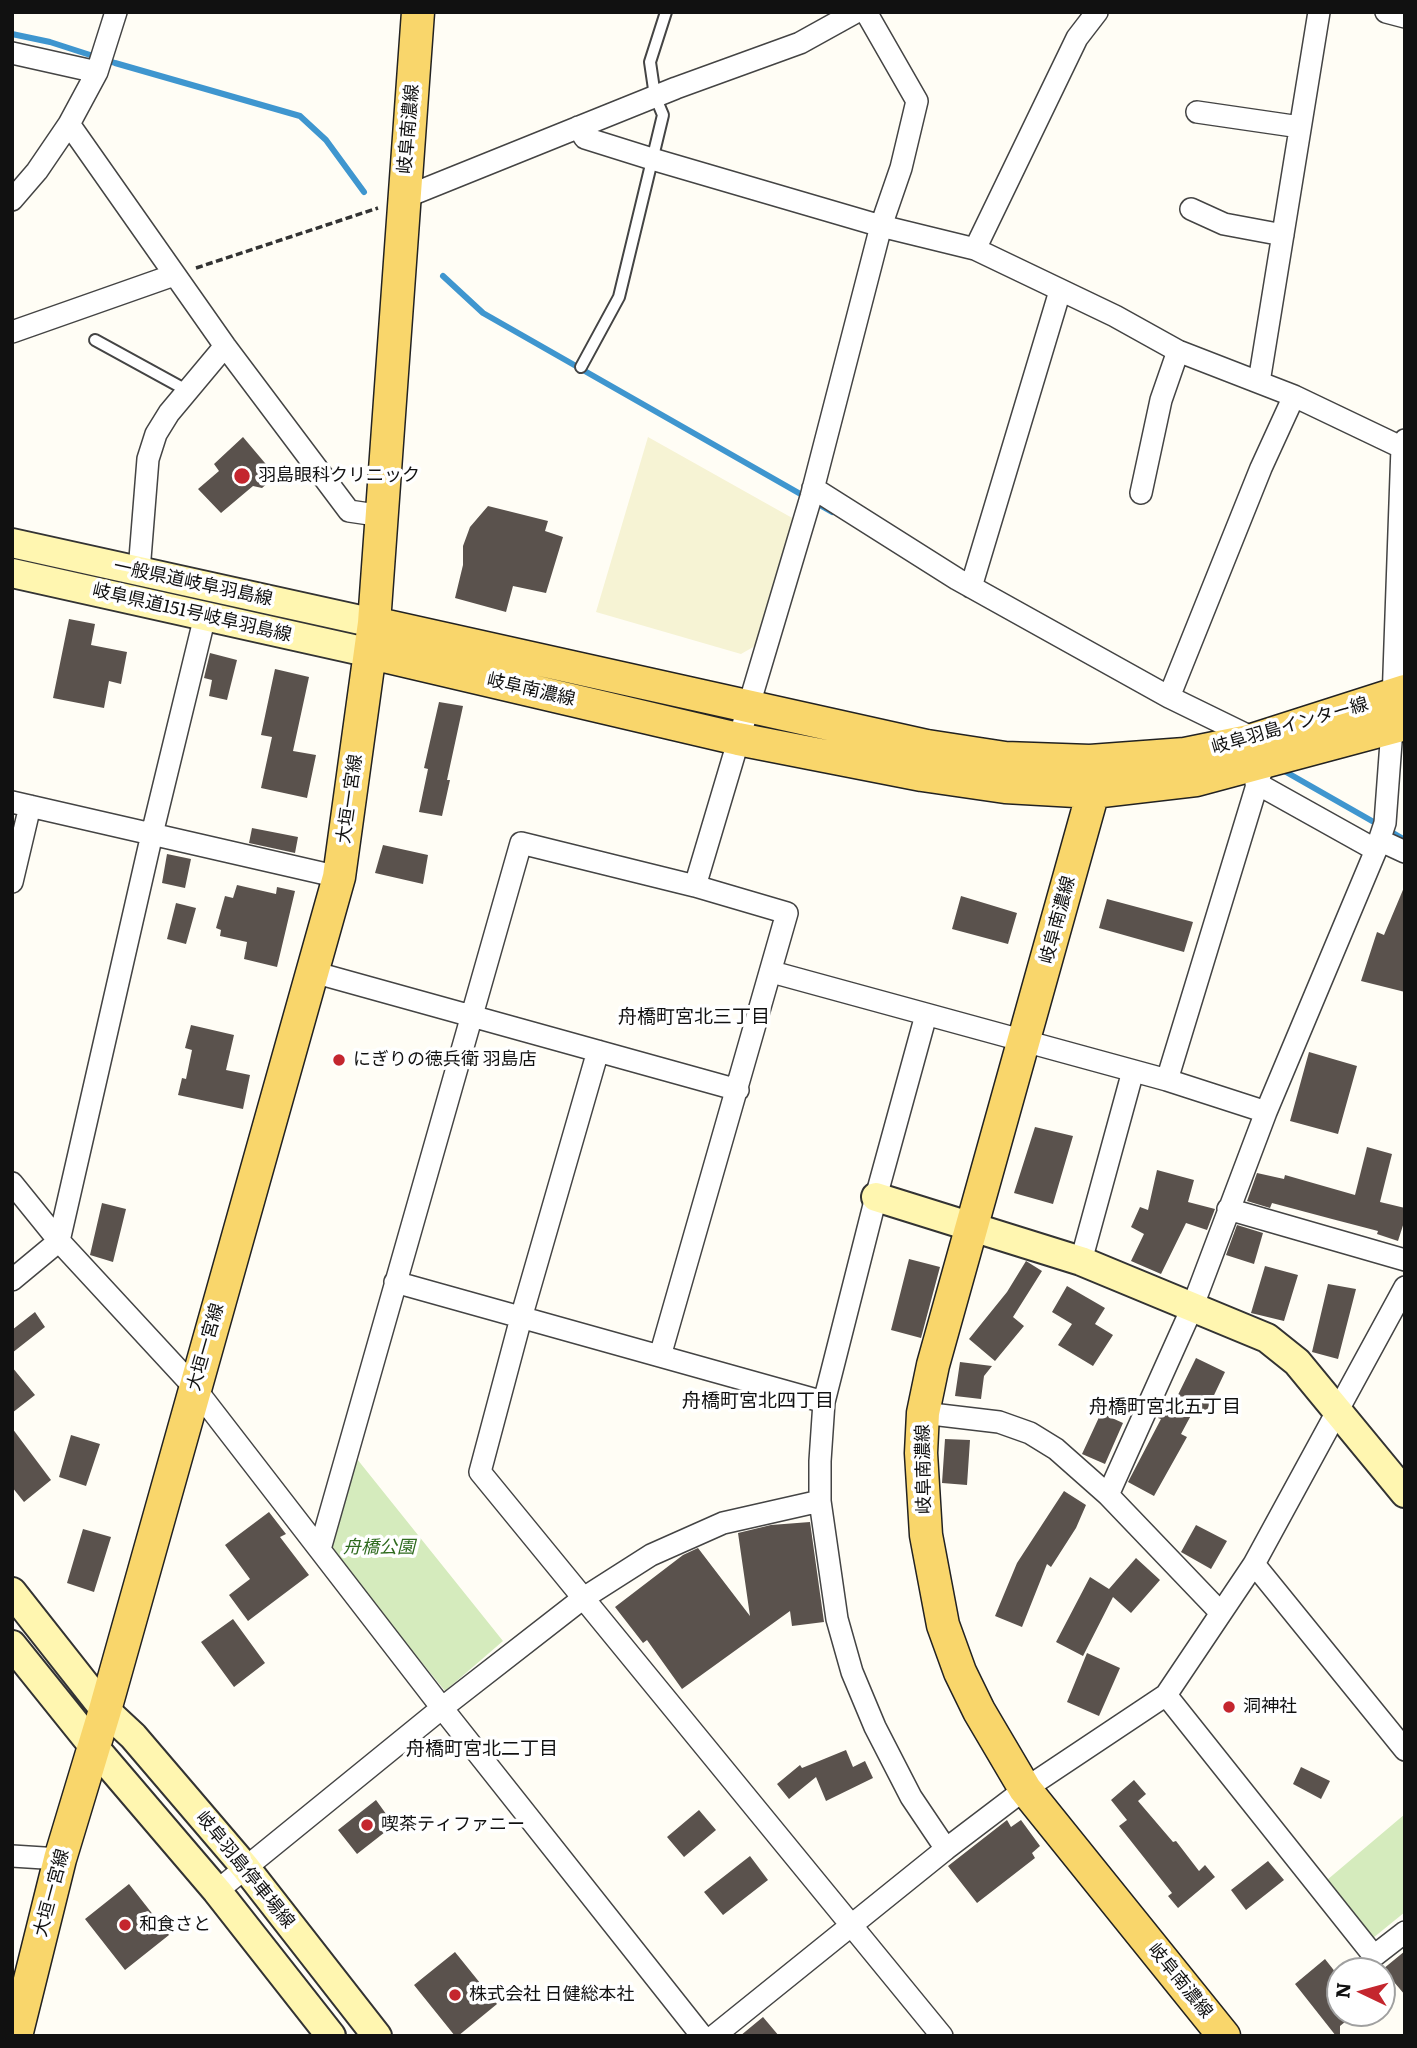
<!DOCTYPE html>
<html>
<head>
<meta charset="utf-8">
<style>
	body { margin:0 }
	#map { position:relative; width:1417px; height:2048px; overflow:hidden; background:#fffdf5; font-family:Literata,serif }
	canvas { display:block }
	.frame { position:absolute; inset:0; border:14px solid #111; pointer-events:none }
	.north { position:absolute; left:1326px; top:1957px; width:70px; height:70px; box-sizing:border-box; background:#fff; border:2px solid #a0a0a0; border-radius:50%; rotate:275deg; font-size:19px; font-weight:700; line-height:28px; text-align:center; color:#111 }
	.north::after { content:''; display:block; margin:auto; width:24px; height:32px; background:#c4262e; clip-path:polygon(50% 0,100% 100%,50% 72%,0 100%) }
</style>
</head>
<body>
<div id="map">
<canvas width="1417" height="2048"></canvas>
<div class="frame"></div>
<div class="north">N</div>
</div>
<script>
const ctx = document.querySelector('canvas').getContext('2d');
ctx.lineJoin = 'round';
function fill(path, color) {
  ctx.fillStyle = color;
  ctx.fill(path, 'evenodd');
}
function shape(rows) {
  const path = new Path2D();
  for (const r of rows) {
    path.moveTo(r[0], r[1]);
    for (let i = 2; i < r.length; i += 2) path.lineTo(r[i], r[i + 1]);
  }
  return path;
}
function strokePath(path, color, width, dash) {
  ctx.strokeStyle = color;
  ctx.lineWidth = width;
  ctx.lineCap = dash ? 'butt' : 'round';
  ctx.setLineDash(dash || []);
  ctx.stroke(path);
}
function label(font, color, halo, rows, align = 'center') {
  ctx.font = font + ' Literata,"Noto Sans JP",serif';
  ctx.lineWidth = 7;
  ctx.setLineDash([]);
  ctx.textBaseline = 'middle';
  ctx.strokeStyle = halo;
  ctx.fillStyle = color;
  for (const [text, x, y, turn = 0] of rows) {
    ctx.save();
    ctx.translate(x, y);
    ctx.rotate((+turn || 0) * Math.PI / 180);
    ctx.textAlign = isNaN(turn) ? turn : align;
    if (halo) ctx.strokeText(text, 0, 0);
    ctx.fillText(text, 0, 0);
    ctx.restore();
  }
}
fill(shape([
	[648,437,794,519,755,646,741,654,596,612]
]), '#f6f3d4');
fill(shape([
	[357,1459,503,1641,445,1691,329,1548],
	[1405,1814,1405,1912,1373,1938,1327,1880]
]), '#d5ebbd');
strokePath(shape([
	[12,34,50,42,115,63,300,116,326,140,364,192],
	[443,276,483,313,832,512],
	[1279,768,1379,825],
	[1388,830,1405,840]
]), '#3f96cf', 6);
fill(shape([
	[243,437,270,469,270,481,262,488,253,486,221,513,198,489,219,471,214,464],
	[488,506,548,521,545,531,563,537,546,593,513,586,506,612,455,598,463,565,463,546,470,527],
	[69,619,95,624,91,645,127,652,121,684,109,681,104,708,53,698],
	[210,653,237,660,227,700,209,696,212,680,204,678],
	[275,669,309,677,293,751,316,755,307,798,261,788,272,737,261,735],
	[439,702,463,706,447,780,450,780,442,816,419,812,428,769,424,768],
	[252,828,298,837,295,853,249,843],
	[383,845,428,855,423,884,375,873],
	[167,854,191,859,185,888,162,883],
	[237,885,276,894,277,887,295,891,277,967,244,959,247,942,220,936,221,930,216,928,225,896,233,898],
	[1405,885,1405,992,1361,981,1377,932,1384,935],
	[961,896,1017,913,1008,944,952,929],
	[1107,899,1193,922,1184,952,1099,928],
	[176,903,196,908,186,944,167,939],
	[191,1025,234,1035,226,1070,250,1075,243,1109,178,1095,182,1078,186,1079,192,1050,185,1048],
	[1309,1052,1357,1066,1338,1134,1290,1121],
	[1035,1127,1073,1136,1053,1204,1014,1193],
	[1367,1147,1392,1154,1380,1202,1405,1208,1405,1219,1398,1241,1377,1234,1378,1231,1332,1219,1272,1203,1270,1208,1247,1201,1257,1173,1284,1179,1285,1175,1355,1195],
	[1157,1170,1194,1180,1188,1202,1215,1209,1207,1230,1186,1223,1161,1274,1131,1261,1144,1234,1131,1227,1140,1207,1148,1210],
	[102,1203,126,1209,113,1262,90,1255],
	[1237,1225,1263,1233,1254,1264,1226,1255],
	[909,1259,940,1267,921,1338,891,1330],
	[1026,1261,1042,1271,1013,1317,1024,1326,995,1361,969,1339,1007,1292],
	[1265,1266,1298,1275,1284,1321,1251,1313],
	[1328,1284,1356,1289,1338,1359,1312,1352],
	[1067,1286,1105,1308,1095,1324,1113,1335,1093,1366,1058,1345,1072,1324,1052,1312],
	[35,1312,45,1327,12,1353,12,1330],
	[1196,1358,1225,1372,1206,1412,1196,1406,1181,1434,1187,1437,1154,1496,1128,1482,1161,1419,1158,1418,1168,1398,1175,1401],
	[960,1362,992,1366,984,1376,981,1399,955,1396],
	[12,1367,35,1395,12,1413],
	[1101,1413,1123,1423,1105,1464,1082,1454],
	[12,1428,51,1480,24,1502,12,1487],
	[71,1435,100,1444,86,1486,59,1477],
	[945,1439,970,1440,967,1485,942,1483],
	[1064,1491,1086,1505,1076,1528,1051,1567,1047,1564,1022,1627,995,1616,1017,1563],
	[269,1512,286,1534,280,1537,309,1575,248,1621,229,1595,250,1579,225,1545],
	[810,1522,824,1622,792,1626,790,1611,682,1689,647,1640,643,1643,615,1607,683,1555,698,1548,750,1616,738,1533,771,1525],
	[1196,1525,1227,1541,1211,1569,1181,1552],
	[83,1529,111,1537,94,1592,67,1583],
	[1136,1558,1160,1580,1131,1613,1113,1597,1083,1656,1056,1642,1090,1577,1109,1589],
	[233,1619,265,1663,234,1687,201,1642],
	[1087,1653,1120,1668,1099,1716,1067,1702],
	[846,1750,853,1767,865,1761,873,1778,826,1801,816,1777,789,1799,777,1784,800,1765,802,1768],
	[1301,1767,1330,1781,1321,1799,1293,1784],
	[1134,1780,1146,1794,1138,1801,1173,1842,1176,1841,1199,1871,1205,1865,1215,1877,1178,1908,1168,1896,1172,1893,1119,1826,1127,1820,1111,1800],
	[376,1800,394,1825,357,1854,338,1830],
	[699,1810,716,1830,684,1857,667,1837],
	[1007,1820,1011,1827,1021,1820,1040,1846,1032,1853,1035,1858,977,1903,948,1866],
	[750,1856,768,1880,723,1915,704,1892],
	[1268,1861,1284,1880,1246,1910,1231,1890],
	[129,1884,169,1935,125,1970,85,1919],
	[1405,1951,1405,1995,1383,1969],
	[455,1952,497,2004,458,2036,455,2036,414,1985],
	[1325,1959,1340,1978,1340,2013,1356,2013,1340,2026,1340,2036,1336,2036,1295,1984],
	[763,2017,779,2036,740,2036]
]), '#5a524d');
const lane = shape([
	[95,340,188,391],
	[581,367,619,297,663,115,655,96,650,62,666,12]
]);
const street = shape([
	[1386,12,1405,17],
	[12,53,97,72],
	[1197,112,1300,127],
	[69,124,225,346,349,511,383,516],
	[578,127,585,138,652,159,881,226,975,249,1115,316,1178,351,1294,396,1405,449],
	[403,198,676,88,800,43,856,12],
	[12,200,37,171,69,124,97,72,116,12],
	[1191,209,1224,224,1283,235],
	[975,249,1077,38,1097,12],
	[12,332,174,275],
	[1259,382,1319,12],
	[813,488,957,579,1169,697,1255,739],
	[1141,493,1161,400,1178,351],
	[139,571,148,459,156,434,169,413,225,346],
	[971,587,1060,291],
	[1169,697,1261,468,1294,396],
	[1256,783,1376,850],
	[12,802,339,877],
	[1379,840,1405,852],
	[12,882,30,806],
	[695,886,811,497,881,226,901,168,917,101,866,12],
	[313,972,738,1090],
	[772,972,1167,1080,1266,1112],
	[926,1015,876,1197,824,1402,820,1461,820,1501,837,1619,852,1672,875,1727,911,1797,946,1849],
	[598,1051,521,1318,480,1472,942,2036],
	[1167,1080,1264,762],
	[12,1183,59,1241,194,1387,442,1708,702,2036],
	[1228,1209,1405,1260],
	[1081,1261,1133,1071],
	[12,1280,59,1241,152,834,205,616],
	[395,1282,824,1402],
	[923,1413,999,1422,1030,1433,1056,1449,1108,1495,1221,1613],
	[1108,1495,1192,1308,1266,1112,1376,850,1385,823,1392,729,1402,447,1405,440],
	[320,1549,521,843,695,886,787,913,660,1356],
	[1254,1564,1405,1750],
	[1166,1695,1374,1956,1405,1932],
	[12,1856,60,1859],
	[217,1891,442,1708,582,1599,651,1555,723,1523,820,1501],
	[714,2036,946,1849,1025,1789,1166,1695,1254,1564,1405,1287]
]);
const secondary = shape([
	[12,543,374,623],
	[12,573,371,653],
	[876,1197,1081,1261,1267,1338,1297,1362,1405,1493],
	[12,1592,105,1710,133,1736,245,1867,377,2036],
	[12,1645,94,1747,217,1891,331,2036]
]);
const primary = shape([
	[374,623,927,746,1005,758,1090,761,1185,754,1249,741,1405,691],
	[371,653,738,739,922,775,1005,787,1093,792,1196,780,1405,724],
	[1090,761,1093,792,933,1365,923,1413,921,1453,926,1535,943,1625,960,1672,979,1711,1025,1789,1224,2036],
	[16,2036,60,1859,105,1710,339,877,374,623,418,12]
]);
strokePath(lane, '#444', 14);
strokePath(street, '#444', 24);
strokePath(secondary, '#333', 32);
strokePath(primary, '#222', 35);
strokePath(shape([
	[196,268,378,208]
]), '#333', 3.5, [7, 3.5]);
strokePath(lane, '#fff', 10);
strokePath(street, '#fff', 21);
strokePath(secondary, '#fff6b0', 28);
strokePath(primary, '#f9d66b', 32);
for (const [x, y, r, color] of [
	[242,476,9,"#c4262e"],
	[339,1060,7,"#c4262e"],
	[1229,1707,7,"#c4262e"],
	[367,1825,7,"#c4262e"],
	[125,1925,7,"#c4262e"],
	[455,1995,7,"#c4262e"]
]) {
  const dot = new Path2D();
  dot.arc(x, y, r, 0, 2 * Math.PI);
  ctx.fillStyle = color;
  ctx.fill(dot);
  strokePath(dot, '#fff', 2.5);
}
label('18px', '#111', '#fff', [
	["岐阜南濃線",409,129,-85],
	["一般県道岐阜羽島線",193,583,12],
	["岐阜県道151号岐阜羽島線",192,613,13],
	["岐阜南濃線",531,690,13],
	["岐阜羽島インター線",1290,726,-16],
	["大垣一宮線",350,799,-82],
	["岐阜南濃線",1058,920,-75],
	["大垣一宮線",206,1347,-74],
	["岐阜南濃線",924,1469,-91],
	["岐阜羽島停車場線",245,1870,51],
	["大垣一宮線",52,1893,-75],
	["岐阜南濃線",1180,1981,51]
]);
label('18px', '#111', '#fff', [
	["羽島眼科クリニック",258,476],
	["にぎりの徳兵衛 羽島店",353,1060],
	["洞神社",1243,1707],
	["喫茶ティファニー",381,1825],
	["和食さと",139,1925],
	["株式会社 日健総本社",469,1995]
], 'left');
label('italic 18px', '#2f6b1f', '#fff', [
	["舟橋公園",379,1548]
]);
label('19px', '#111', '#fff', [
	["舟橋町宮北三丁目",694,1017],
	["舟橋町宮北四丁目",758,1401],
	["舟橋町宮北五丁目",1165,1407],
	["舟橋町宮北二丁目",482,1749]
]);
</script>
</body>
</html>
